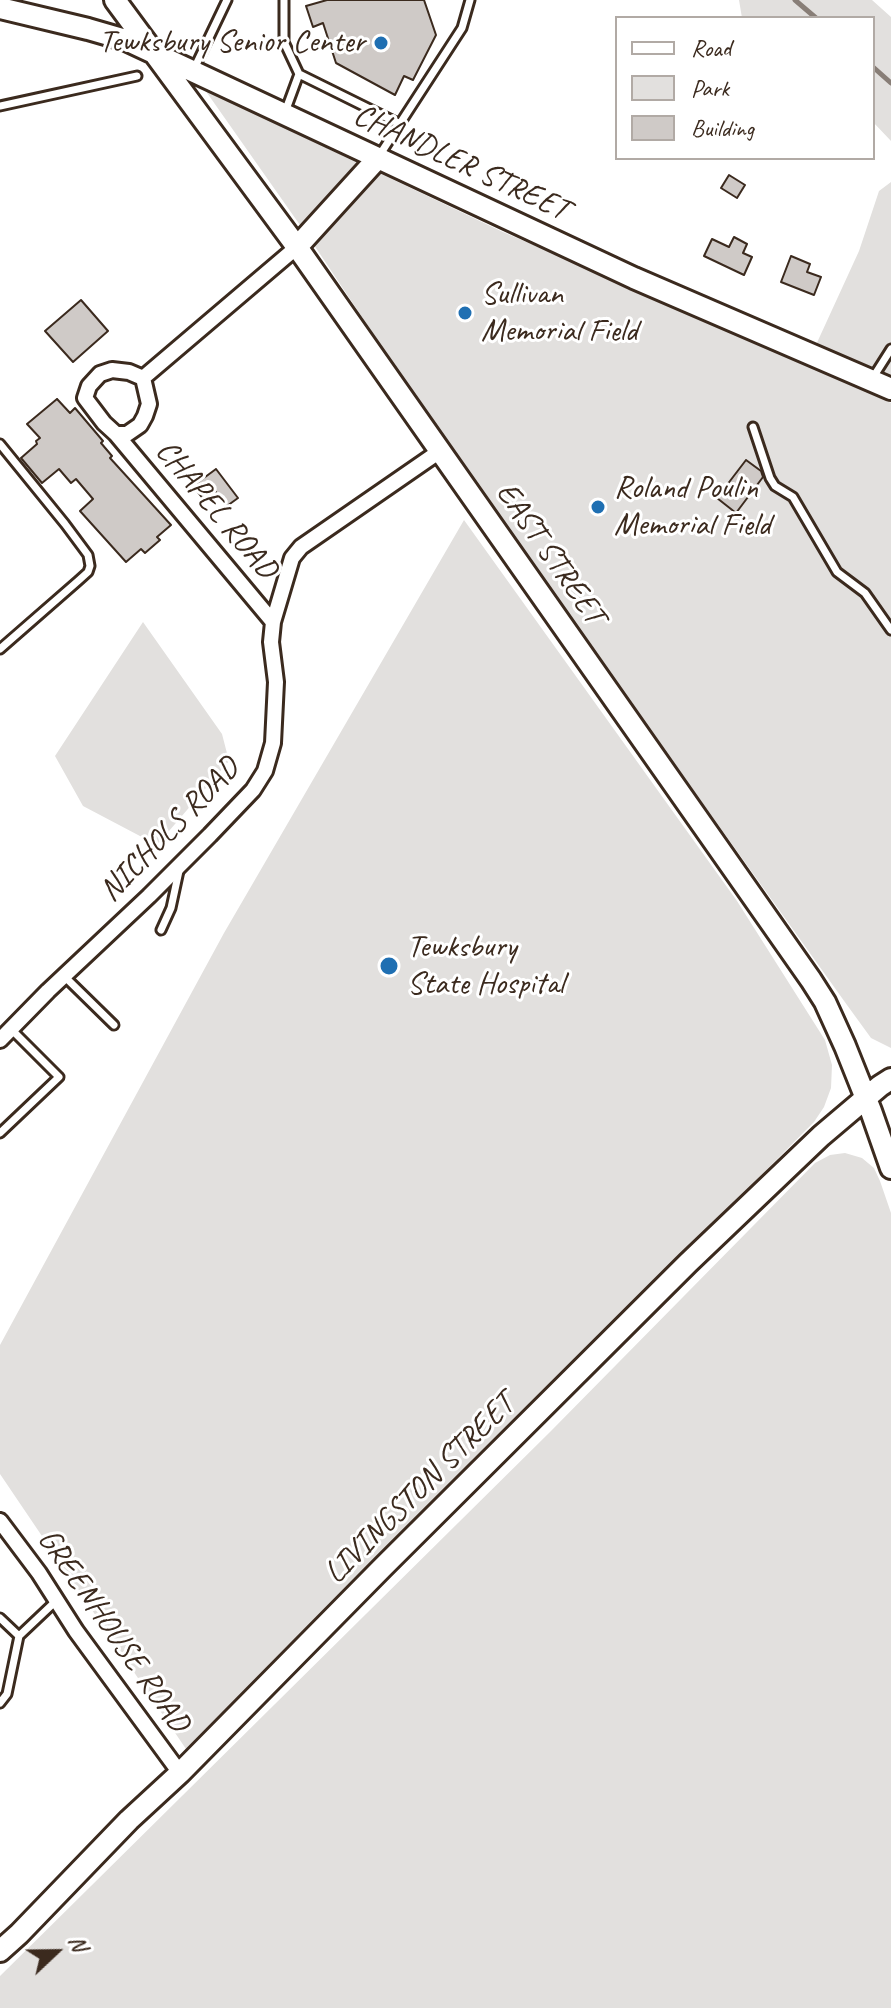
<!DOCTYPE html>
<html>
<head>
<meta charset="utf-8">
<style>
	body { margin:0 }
	#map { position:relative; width:891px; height:2008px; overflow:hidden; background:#fff; font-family:Caveat,sans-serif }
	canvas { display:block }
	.legend { position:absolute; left:615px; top:16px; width:260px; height:144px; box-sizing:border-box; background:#fff; border:2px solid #b1aaa5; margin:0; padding:10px 14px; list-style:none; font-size:24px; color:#3b2a1e }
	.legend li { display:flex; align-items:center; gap:16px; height:40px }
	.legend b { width:40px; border:2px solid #b1aaa5 }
	.north { position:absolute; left:16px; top:1912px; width:80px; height:80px; -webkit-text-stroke:6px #fff; paint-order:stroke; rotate:68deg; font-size:22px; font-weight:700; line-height:32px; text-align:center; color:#3b2a1e }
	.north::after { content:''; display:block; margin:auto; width:28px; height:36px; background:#3b2a1e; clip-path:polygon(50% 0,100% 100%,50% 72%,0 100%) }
</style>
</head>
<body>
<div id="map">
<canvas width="891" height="2008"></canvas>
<ul class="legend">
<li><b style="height:10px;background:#fff"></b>Road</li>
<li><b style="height:22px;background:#e2e0de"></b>Park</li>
<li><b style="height:22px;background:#cfcac7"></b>Building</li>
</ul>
<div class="north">N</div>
</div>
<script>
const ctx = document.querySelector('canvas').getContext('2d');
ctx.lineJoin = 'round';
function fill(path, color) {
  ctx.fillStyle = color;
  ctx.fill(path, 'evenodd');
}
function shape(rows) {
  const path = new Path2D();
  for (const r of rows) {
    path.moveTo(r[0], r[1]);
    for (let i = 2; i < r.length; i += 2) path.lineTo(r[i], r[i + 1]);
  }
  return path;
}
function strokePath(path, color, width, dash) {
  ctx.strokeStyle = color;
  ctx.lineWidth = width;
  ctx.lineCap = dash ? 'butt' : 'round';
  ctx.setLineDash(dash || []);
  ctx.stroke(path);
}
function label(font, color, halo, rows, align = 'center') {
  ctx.font = font + ' Caveat,sans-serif';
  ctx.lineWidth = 6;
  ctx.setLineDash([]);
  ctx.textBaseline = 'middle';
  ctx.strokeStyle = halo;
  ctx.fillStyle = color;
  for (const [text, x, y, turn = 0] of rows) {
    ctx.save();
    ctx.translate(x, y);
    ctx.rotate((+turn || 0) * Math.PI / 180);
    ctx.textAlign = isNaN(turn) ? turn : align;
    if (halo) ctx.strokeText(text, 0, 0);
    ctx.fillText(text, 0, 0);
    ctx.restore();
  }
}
fill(shape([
	[739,0,872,0,891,17,891,141,873,122,873,18,742,18],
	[205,90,503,232,702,317,891,403,891,1048,871,1038,847,1005,458,461,314,245],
	[891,182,891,379,815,347,859,251,879,191],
	[464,520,737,901,825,1040,832,1065,831,1088,824,1107,814,1122,528,1410,186,1749,0,1474,0,1345,224,933],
	[143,622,222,734,229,761,157,845,83,806,55,756],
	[845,1153,862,1158,874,1168,880,1181,891,1213,891,2008,0,2008,0,1976,550,1432,815,1163,830,1155]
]), '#e2e0de');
strokePath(shape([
	[795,0,816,18],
	[873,67,891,83]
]), '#887e77', 5);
const building = shape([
	[327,0,424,0,436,35,413,80,404,76,395,95,336,63,323,23,313,27,306,6,327,0],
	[729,175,745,185,737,198,721,188,729,175],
	[734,237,747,244,743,253,752,257,744,275,704,256,712,239,729,247,734,237],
	[791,256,810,264,807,272,821,277,814,295,781,282,791,256],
	[81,300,108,331,73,362,45,331,81,300],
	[57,399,70,413,75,408,103,441,101,443,112,456,110,458,171,525,157,537,160,540,145,553,141,549,126,562,80,511,93,499,76,479,71,483,59,469,42,483,21,458,37,444,36,441,40,438,27,424,57,399],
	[746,460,761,471,763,477,736,513,717,498,746,460],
	[216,469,238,498,227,506,216,492,204,500,193,486,216,469]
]);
fill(building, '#cfcac7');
strokePath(building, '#3b2a1e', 2);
const lane = shape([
	[284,0,284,42,299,74,285,112],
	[194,69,227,0],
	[299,74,400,124],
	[0,106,137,76],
	[379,156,462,28,470,0],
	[872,379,891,349],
	[753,427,770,478,775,486,793,497,837,572,865,593,891,630],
	[0,444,65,524,88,555,90,566,88,572,78,581,0,649],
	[161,930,171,908,179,871],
	[64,976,114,1025],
	[0,1133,59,1077,11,1029],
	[0,1618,19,1636],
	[0,1703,7,1694,19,1636,57,1600]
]);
const street = shape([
	[143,378,149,404,145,416,140,425,127,434,116,434,104,423,85,398,89,386,100,374,112,370,129,372,143,378,297,247],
	[116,434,273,622],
	[0,1040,48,991,149,896,210,835,253,790,265,771,273,743,276,682,271,642,273,622,292,558,301,547,440,451],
	[0,1521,39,1573,76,1631,180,1773]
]);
const secondary = shape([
	[115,0,297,247,811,980,825,1002,845,1046,871,1111,891,1168],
	[0,8,88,29,126,40,634,278,891,389],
	[297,247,377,159],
	[0,1951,19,1934,129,1820,180,1773,383,1567,688,1263,821,1136,880,1086,891,1079]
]);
strokePath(lane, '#3b2a1e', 13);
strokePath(street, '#3b2a1e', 20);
strokePath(secondary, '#3b2a1e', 26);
strokePath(lane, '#fff', 7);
strokePath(street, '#fff', 14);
strokePath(secondary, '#fff', 20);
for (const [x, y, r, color] of [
	[381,43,8,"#1f6fb2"],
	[465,313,8,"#1f6fb2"],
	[598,507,8,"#1f6fb2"],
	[389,966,10,"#1f6fb2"]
]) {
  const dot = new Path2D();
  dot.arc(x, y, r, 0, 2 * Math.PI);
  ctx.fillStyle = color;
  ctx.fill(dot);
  strokePath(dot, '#fff', 3);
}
label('32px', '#3b2a1e', '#fff', [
	["Tewksbury Senior Center",365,43,"right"],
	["Sullivan",481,295],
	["Memorial Field",481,332],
	["Roland Poulin",614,489],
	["Memorial Field",614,526],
	["Tewksbury",407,948],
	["State Hospital",407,985]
], 'left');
label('32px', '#3b2a1e', '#fff', [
	["CHANDLER STREET",461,163,25],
	["CHAPEL ROAD",216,510,50],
	["EAST STREET",550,554,55],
	["NICHOLS ROAD",170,830,-46],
	["LIVINGSTON STREET",420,1489,-45],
	["GREENHOUSE ROAD",113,1631,55]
]);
</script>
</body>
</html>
